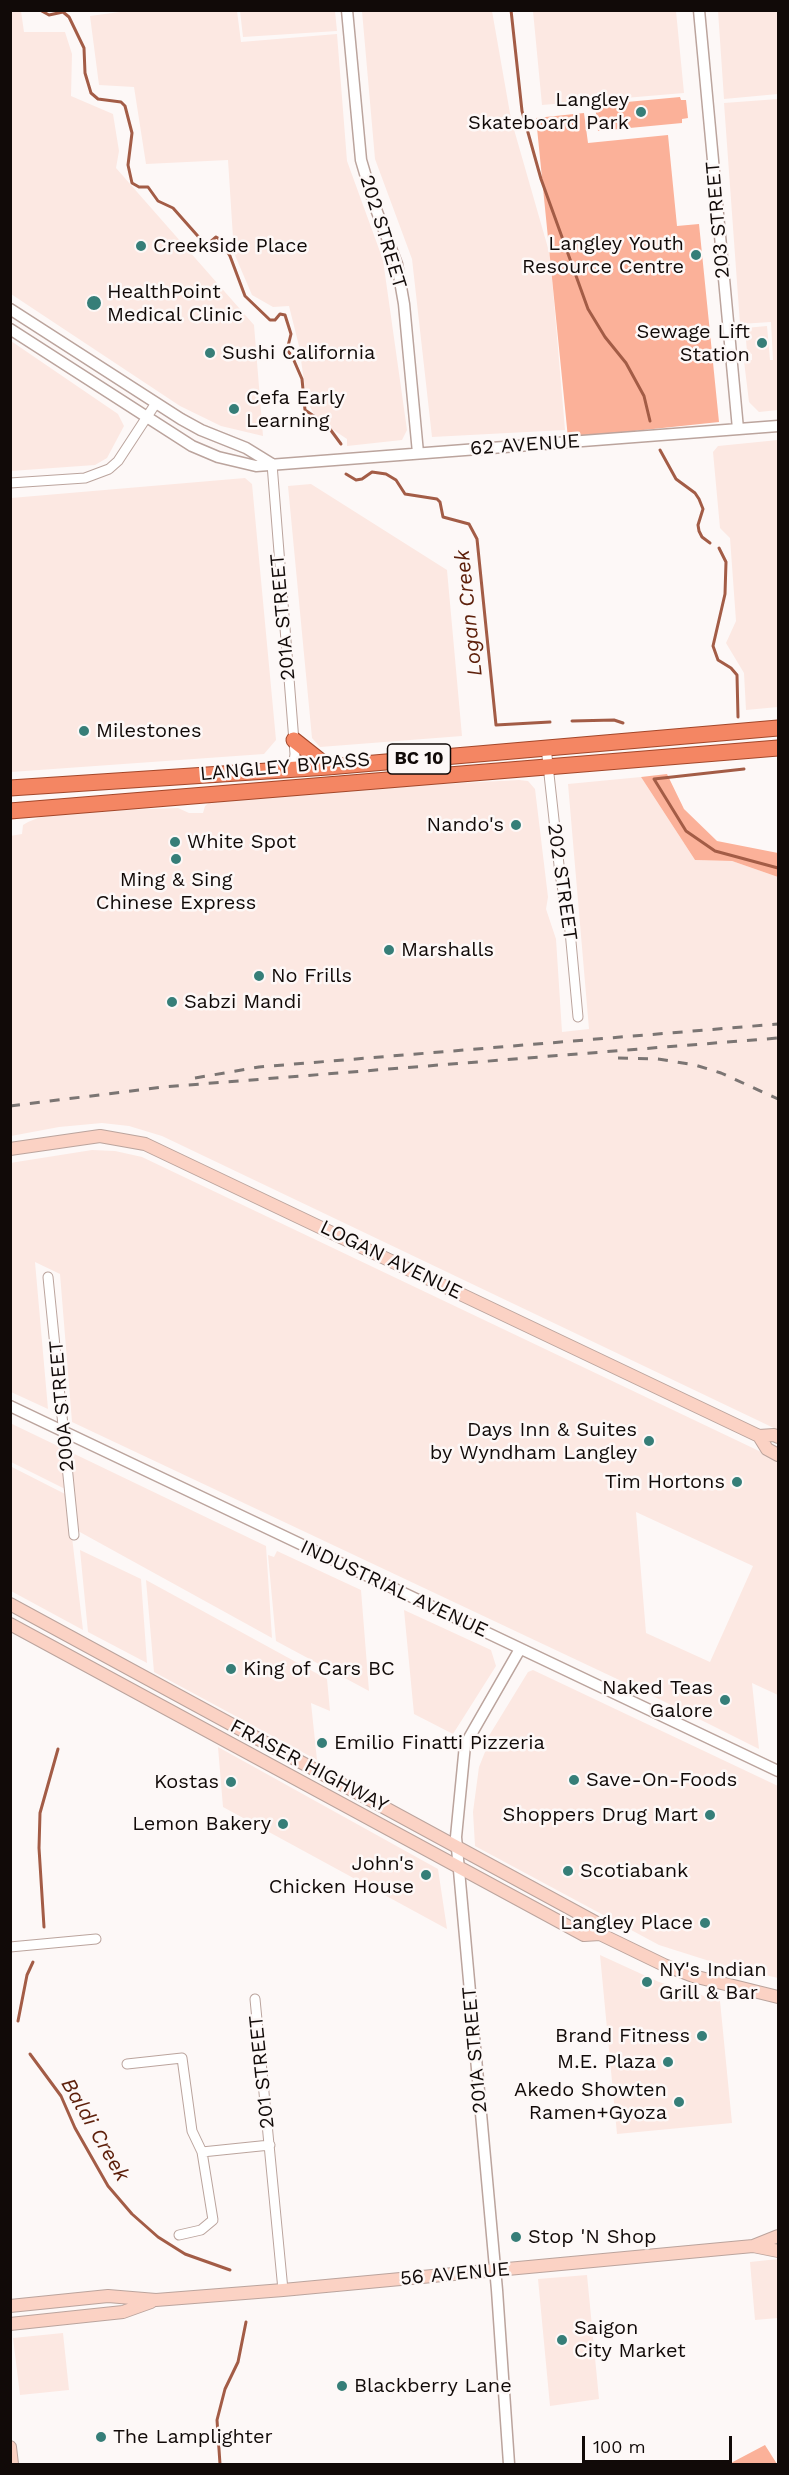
<!DOCTYPE html>
<html>
<head>
<meta charset="utf-8">
<style>
	body { margin:0 }
	#map { position:relative; width:789px; height:2475px; overflow:hidden; background:#fdf8f7; font-family:"Work Sans",sans-serif }
	canvas { display:block }
	.frame { position:absolute; inset:0; border:12px solid #110a08; pointer-events:none }
	.scale { position:absolute; left:582px; top:2436px; width:150px; height:27px; box-sizing:border-box; border:3px solid #110a08; border-top:0; padding-left:8px; font-size:18px; line-height:21px; white-space:nowrap; color:#110a08; -webkit-text-stroke:4px #fdf8f7; paint-order:stroke }
</style>
</head>
<body>
<div id="map">
<canvas width="789" height="2475"></canvas>
<div class="frame"></div>
<div class="scale">100 m</div>
</div>
<script>
const ctx = document.querySelector('canvas').getContext('2d');
ctx.lineJoin = 'round';
function fill(path, color) {
  ctx.fillStyle = color;
  ctx.fill(path, 'evenodd');
}
function shape(rows) {
  const path = new Path2D();
  for (const r of rows) {
    path.moveTo(r[0], r[1]);
    for (let i = 2; i < r.length; i += 2) path.lineTo(r[i], r[i + 1]);
  }
  return path;
}
function strokePath(path, color, width, dash) {
  ctx.strokeStyle = color;
  ctx.lineWidth = width;
  ctx.lineCap = dash ? 'butt' : 'round';
  ctx.setLineDash(dash || []);
  ctx.stroke(path);
}
function label(font, color, halo, rows, align = 'center') {
  ctx.font = font + ' "Work Sans",sans-serif';
  ctx.lineWidth = 5;
  ctx.setLineDash([]);
  ctx.textBaseline = 'middle';
  ctx.strokeStyle = halo;
  ctx.fillStyle = color;
  for (const [text, x, y, turn = 0] of rows) {
    ctx.save();
    ctx.translate(x, y);
    ctx.rotate((+turn || 0) * Math.PI / 180);
    ctx.textAlign = isNaN(turn) ? turn : align;
    if (halo) ctx.strokeText(text, 0, 0);
    ctx.fillText(text, 0, 0);
    ctx.restore();
  }
}
fill(shape([
	[10,11,21,11,24,32,65,32,72,54,71,96,113,114,119,151,116,168,254,325,263,436,221,426,180,406,11,294],
	[127,11,237,11,241,42,337,34,347,161,383,260,407,430,402,440,347,446,347,439,317,419,307,402,299,346,289,306,273,307,252,295,234,253,228,160,146,164,134,87,99,85,90,16],
	[240,11,335,11,337,31,243,37],
	[362,11,492,11,511,119,550,255,565,430,432,437,412,259,375,159],
	[533,11,676,11,684,93,542,105],
	[718,11,778,11,778,94,724,99],
	[778,99,778,410,759,412,749,402,744,361,752,360,752,354,747,352,745,328,767,326,770,360,773,360,771,322,740,324,724,103],
	[11,341,118,414,124,426,107,458,95,465,11,471],
	[778,440,778,707,746,710,744,673,726,643,736,621,730,538,720,528,713,452,718,446],
	[245,478,252,484,276,740,264,754,11,772,11,498],
	[311,484,447,570,462,736,320,747,312,738,288,486],
	[641,777,695,860,732,861,778,877,778,1430,162,1136,129,1126,102,1123,59,1127,11,1136,10,836,22,834,23,825,28,822,43,816,98,811,178,808,189,813,203,813,205,806,210,802,404,786,519,780,528,781,535,789,548,897,546,909,556,939,562,1032,589,1029,568,784],
	[92,1150,115,1151,142,1157,778,1460,778,1695,752,1683,759,1749,651,1695,72,1422,60,1274,35,1262,48,1409,11,1392,10,1163],
	[636,1512,753,1566,710,1662,646,1633],
	[10,1423,266,1546,272,1638,78,1531,73,1493,11,1462],
	[10,1466,67,1495,83,1630,11,1591],
	[80,1550,141,1579,147,1663,88,1632],
	[277,1551,361,1590,369,1691,276,1641,268,1555,274,1557],
	[146,1580,327,1679,330,1711,311,1703,317,1760,154,1672],
	[404,1610,491,1650,496,1666,453,1734,414,1714],
	[533,1670,778,1786,778,1978,722,1965,659,1945,475,1846,473,1812,479,1767,487,1747,487,1739,528,1672],
	[218,1747,438,1869,447,1929,223,1807],
	[600,1955,659,1982,720,2001,732,2123,617,2134],
	[778,2259,778,2318,755,2320,750,2262],
	[587,2275,599,2399,550,2406,538,2279],
	[63,2333,69,2390,20,2395,13,2338]
]), '#fce8e2');
fill(shape([
	[680,97,681,100,686,100,688,118,682,119,682,123,598,131,595,105],
	[584,113,588,143,668,135,677,226,699,224,719,422,568,438,536,118],
	[667,774,684,809,717,841,778,853,778,877,732,861,695,860,641,777],
	[765,2445,777,2464,729,2464]
]), '#fbb199');
strokePath(shape([
	[40,10,49,15,63,12,69,17,84,48,85,73,91,93,98,99,121,102,125,106,132,133,128,165,132,183,139,187,148,187,158,201,173,208,204,243,208,244,216,237,221,240,230,256,245,296,270,320,275,320,280,314,285,315,291,334,287,350,292,356,302,379,305,410,327,425,341,444],
	[511,10,522,111,541,179,588,309,605,337,626,363,644,396,650,421],
	[660,450,676,479,695,493,699,499,703,509,698,525,699,531,702,537,710,543],
	[346,474,356,480,362,479,372,472,386,474,396,480,405,494,437,499,440,502,443,517,469,524,477,539,496,725,550,722],
	[719,548,726,562,725,594,713,646,718,660,731,668,737,675,738,717],
	[572,721,614,720,623,723],
	[744,769,654,779,686,831,715,851,778,868],
	[44,1927,39,1848,40,1813,58,1749],
	[18,2021,27,1975,33,1962],
	[30,2054,61,2096,75,2128,108,2186,132,2214,158,2237,185,2254,230,2270],
	[220,2464,217,2420,225,2389,238,2362,246,2322]
]), '#a35c46', 3);
const minor = shape([
	[272,464,295,754,293,769],
	[10,483,85,478,109,469,118,461,156,403],
	[546,747,560,874,570,931,578,1017],
	[48,1277,74,1535],
	[10,1947,96,1939],
	[255,1999,283,2290],
	[127,2064,182,2058,192,2131,202,2152,213,2220,201,2230,179,2235],
	[202,2152,270,2145]
]);
const tertiary = shape([
	[347,10,361,160,374,204,397,264,404,304,418,453],
	[699,10,738,429],
	[10,309,181,419,201,430,246,448,272,464],
	[10,329,192,446,218,457,256,466,778,426],
	[10,1406,778,1771],
	[509,2464,497,2290,456,1837,465,1745,520,1649]
]);
const secondary = shape([
	[10,1149,100,1136,145,1144,759,1436,774,1435,778,1437],
	[759,1436,767,1449,778,1455],
	[10,1604,595,1922,600,1934],
	[10,1624,584,1935,600,1934,664,1965,693,1976,778,1997],
	[753,2246,778,2236],
	[10,2306,108,2296,156,2300,283,2290,753,2246,778,2251],
	[10,2324,123,2312,151,2302],
	[10,2447,12,2464]
]);
const trunk = shape([
	[294,740,328,767],
	[10,788,328,767,778,728],
	[10,811,778,748]
]);
strokePath(minor, '#bba49d', 11);
strokePath(tertiary, '#bba49d', 13);
strokePath(secondary, '#bba49d', 14);
strokePath(trunk, '#a3472a', 17);
strokePath(minor, '#fff', 9);
strokePath(tertiary, '#fff', 10);
strokePath(secondary, '#fbd2c4', 12);
strokePath(trunk, '#f48663', 15);
strokePath(shape([
	[618,1058,658,1059,695,1065,721,1073,778,1099],
	[195,1078,259,1067,778,1024],
	[10,1106,163,1087,778,1038]
]), '#7b7573', 3, [10, 10]);
for (const [x, y, r, color] of [
	[641,112,6,"#367e78"],
	[141,246,6,"#367e78"],
	[696,255,6,"#367e78"],
	[94,303,8,"#367e78"],
	[762,343,6,"#367e78"],
	[210,353,6,"#367e78"],
	[234,409,6,"#367e78"],
	[84,731,6,"#367e78"],
	[516,825,6,"#367e78"],
	[175,842,6,"#367e78"],
	[176,859,6,"#367e78"],
	[389,950,6,"#367e78"],
	[259,976,6,"#367e78"],
	[172,1002,6,"#367e78"],
	[649,1441,6,"#367e78"],
	[737,1482,6,"#367e78"],
	[231,1669,6,"#367e78"],
	[725,1700,6,"#367e78"],
	[322,1743,6,"#367e78"],
	[574,1780,6,"#367e78"],
	[231,1782,6,"#367e78"],
	[710,1815,6,"#367e78"],
	[283,1824,6,"#367e78"],
	[568,1871,6,"#367e78"],
	[426,1875,6,"#367e78"],
	[705,1923,6,"#367e78"],
	[647,1982,6,"#367e78"],
	[702,2036,6,"#367e78"],
	[668,2062,6,"#367e78"],
	[679,2102,6,"#367e78"],
	[516,2237,6,"#367e78"],
	[562,2340,6,"#367e78"],
	[342,2386,6,"#367e78"],
	[101,2437,6,"#367e78"]
]) {
  const dot = new Path2D();
  dot.arc(x, y, r, 0, 2 * Math.PI);
  ctx.fillStyle = color;
  ctx.fill(dot);
  strokePath(dot, '#fdf8f7', 2);
}
for (const [x, y, w] of [
	[419,759,63]
]) {
  const box = new Path2D();
  box.roundRect(x - w / 2, y - 15, w, 30, 4.5);
  ctx.fillStyle = '#fdf8f7';
  ctx.fill(box);
  strokePath(box, '#110a08', 1.5);
}
label('bold 18px', '#110a08', null, [
	["BC 10",419,759]
]);
label('20px', '#110a08', '#fdf8f7', [
	["Langley",629,100,"right"],
	["Skateboard Park",629,123,"right"],
	["Langley Youth",684,244,"right"],
	["Resource Centre",684,267,"right"],
	["Creekside Place",153,246],
	["HealthPoint",107,292],
	["Medical Clinic",107,315],
	["Sewage Lift",750,332,"right"],
	["Station",750,355,"right"],
	["Sushi California",222,353],
	["Cefa Early",246,398],
	["Learning",246,421],
	["Milestones",96,731],
	["Nando's",504,825,"right"],
	["White Spot",187,842],
	["Ming & Sing",176,880,"center"],
	["Chinese Express",176,903,"center"],
	["Marshalls",401,950],
	["No Frills",271,976],
	["Sabzi Mandi",184,1002],
	["Days Inn & Suites",637,1430,"right"],
	["by Wyndham Langley",637,1453,"right"],
	["Tim Hortons",725,1482,"right"],
	["King of Cars BC",243,1669],
	["Naked Teas",713,1688,"right"],
	["Galore",713,1711,"right"],
	["Emilio Finatti Pizzeria",334,1743],
	["Save-On-Foods",586,1780],
	["Kostas",219,1782,"right"],
	["Shoppers Drug Mart",698,1815,"right"],
	["Lemon Bakery",271,1824,"right"],
	["John's",414,1864,"right"],
	["Chicken House",414,1887,"right"],
	["Scotiabank",580,1871],
	["Langley Place",693,1923,"right"],
	["NY's Indian",659,1970],
	["Grill & Bar",659,1993],
	["Brand Fitness",690,2036,"right"],
	["M.E. Plaza",656,2062,"right"],
	["Akedo Showten",667,2090,"right"],
	["Ramen+Gyoza",667,2113,"right"],
	["Stop 'N Shop",528,2237],
	["Saigon",574,2328],
	["City Market",574,2351],
	["Blackberry Lane",354,2386],
	["The Lamplighter",113,2437]
], 'left');
label('20px', '#110a08', '#fdf8f7', [
	["203 STREET",718,220,-95],
	["202 STREET",383,232,73],
	["62 AVENUE",525,445,-4],
	["201A STREET",283,617,-95],
	["LANGLEY BYPASS",285,767,-5],
	["202 STREET",562,882,82],
	["LOGAN AVENUE",391,1260,26],
	["200A STREET",62,1406,-95],
	["INDUSTRIAL AVENUE",394,1589,25],
	["FRASER HIGHWAY",309,1766,28],
	["201A STREET",475,2050,-95],
	["201 STREET",262,2072,-96],
	["56 AVENUE",455,2274,-5]
]);
label('italic 21px', '#5d1f0a', '#fdf8f7', [
	["Logan Creek",469,613,-96],
	["Baldi Creek",95,2130,60]
]);
</script>
</body>
</html>
